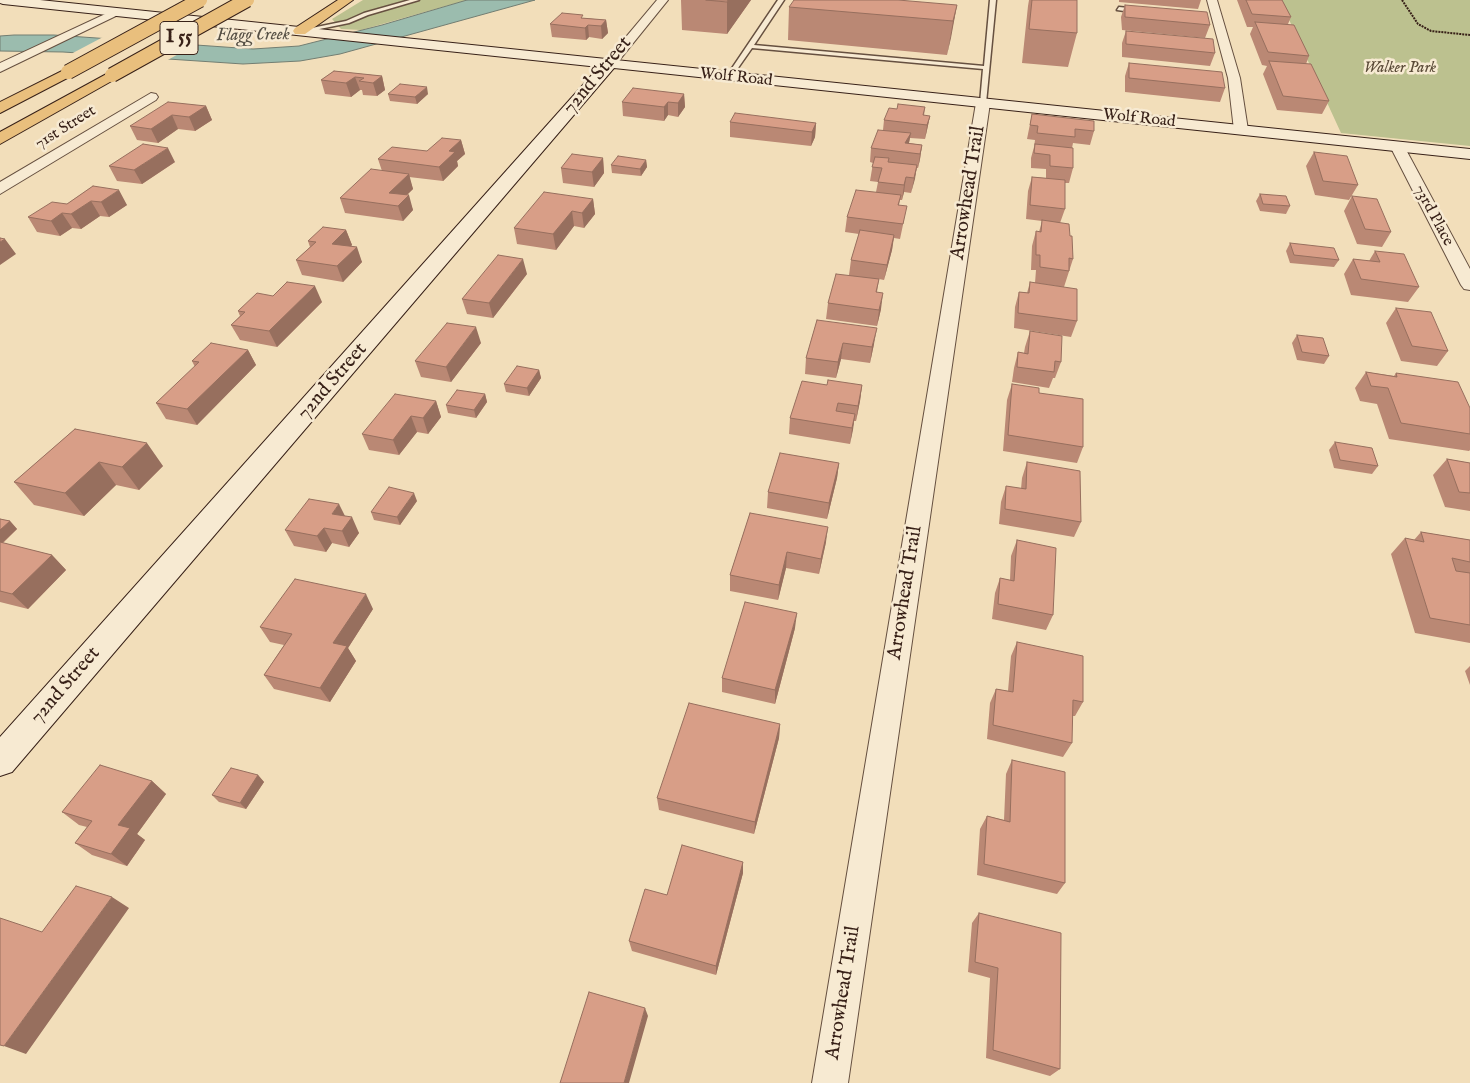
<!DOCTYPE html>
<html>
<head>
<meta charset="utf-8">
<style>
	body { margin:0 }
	canvas { display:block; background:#f2deba }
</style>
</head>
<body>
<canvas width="1470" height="1083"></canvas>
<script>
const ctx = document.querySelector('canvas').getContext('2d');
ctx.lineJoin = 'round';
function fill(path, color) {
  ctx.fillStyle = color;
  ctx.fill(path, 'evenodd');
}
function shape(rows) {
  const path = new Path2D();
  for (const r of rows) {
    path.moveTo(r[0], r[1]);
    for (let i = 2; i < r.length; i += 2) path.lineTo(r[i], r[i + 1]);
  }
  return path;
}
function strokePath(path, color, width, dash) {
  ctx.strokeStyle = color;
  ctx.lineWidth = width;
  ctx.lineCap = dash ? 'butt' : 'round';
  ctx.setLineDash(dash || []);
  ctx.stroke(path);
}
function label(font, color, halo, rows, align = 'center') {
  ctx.font = font + ' "IM FELL English",serif';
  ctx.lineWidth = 5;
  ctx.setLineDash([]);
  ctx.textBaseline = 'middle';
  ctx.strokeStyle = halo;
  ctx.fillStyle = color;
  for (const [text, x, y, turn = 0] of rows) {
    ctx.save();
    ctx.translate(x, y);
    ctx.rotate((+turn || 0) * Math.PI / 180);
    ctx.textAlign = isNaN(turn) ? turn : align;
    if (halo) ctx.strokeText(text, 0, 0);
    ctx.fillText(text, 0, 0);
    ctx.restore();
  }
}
fill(shape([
	[363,0,467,0,361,30,341,29,332,19],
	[1280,0,1470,0,1470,146,1341,133]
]), '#bcc18f');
const water = shape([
	[467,0,535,0,340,54,300,61,243,64,63,52,0,51,0,36,14,35,54,35,253,49,299,46,382,25,467,0]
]);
fill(water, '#9bbcae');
strokePath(water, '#737e72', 1);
fill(shape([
	[105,36,198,43,166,61,69,55]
]), '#f2deba');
const lane = shape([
	[410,0,419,0,368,15,349,23,300,33,297,31,346,21,364,13,410,0],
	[778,0,784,0,754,45,984,66,990,0,996,0,986,103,983,105,980,103,983,69,752,48,731,78,727,78,726,77,778,0],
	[1119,7,1139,9,1142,11,1139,13,1117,10,1119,7]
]);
const street = shape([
	[657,0,668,0,613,68,605,68,603,65,605,62,657,0],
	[1207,0,1217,0,1240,78,1248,130,1246,133,1241,134,1234,130,1228,78,1207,0],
	[116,9,120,10,120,14,0,72,0,63,116,9],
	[151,93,156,94,158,97,156,100,0,194,0,182,151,93],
	[983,99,990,103,848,1083,812,1083,976,103,983,99],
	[1397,142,1404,146,1470,269,1470,290,1464,289,1461,285,1390,146,1397,142]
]);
const secondary = shape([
	[0,0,40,0,1470,149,1470,159,614,68,12,772,0,776,0,737,599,67,3,4,0,3,0,0]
]);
const highway = shape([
	[338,0,353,0,305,34,295,34,293,31,295,28,338,0],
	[68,68,75,72,73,75,0,113,0,102,68,68],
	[112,71,117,72,119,75,117,78,0,144,0,132,112,71]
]);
strokePath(lane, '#665040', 3);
strokePath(street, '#665040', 2);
strokePath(secondary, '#382118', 2);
strokePath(highway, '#382118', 2);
strokePath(shape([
	[1402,0,1418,24,1431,31,1470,35]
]), '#382118', 2, [2, 1]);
fill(lane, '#f7ead2');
fill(street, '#f7ead2');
fill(secondary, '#f7ead2');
fill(highway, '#e9bf7d');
const highwayBridge = shape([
	[68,72,200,0],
	[112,75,247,0]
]);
strokePath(highwayBridge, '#382118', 16, []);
strokePath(highwayBridge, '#e9bf7d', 14);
fill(shape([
	[681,0,751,0,727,34,682,30],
	[1029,0,1077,0,1077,33,1068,67,1022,63,1028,6],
	[1119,0,1201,0,1198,9,1119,2],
	[1237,0,1282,0,1291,17,1288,24,1309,56,1306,64,1329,101,1322,114,1277,110,1263,74,1267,66,1262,65,1250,34,1253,27,1247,27],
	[957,5,947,55,788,40,789,7],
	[1125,5,1210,25,1205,38,1122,30,1121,17],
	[584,18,606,20,608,33,602,39,589,37,586,40,552,37,550,24],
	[1126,31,1215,53,1210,66,1122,57,1122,43],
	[1129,63,1225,88,1220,102,1125,92,1125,76],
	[334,71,382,76,385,90,377,96,363,95,362,90,360,90,351,97,325,94,321,80],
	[388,94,428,94,417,104,390,101],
	[684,94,685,107,678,117,668,115,664,121,623,116,622,102],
	[206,106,212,120,195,131,178,129,158,143,137,140,130,126],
	[925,107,924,116,930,116,927,130,925,139,910,138,909,143,922,145,920,159,918,168,917,168,911,193,904,192,902,200,900,200,899,205,904,220,900,239,894,238,892,250,884,280,879,279,877,292,881,309,877,326,826,319,828,303,849,275,851,260,859,234,845,232,847,217,876,192,878,182,870,181,873,163,870,162,871,148,883,130,884,120,897,109],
	[1032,114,1094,131,1090,145,1073,143,1072,148,1073,168,1069,183,1065,183,1065,209,1060,223,1070,236,1073,259,1064,287,1035,283,1036,270,1031,270,1032,246,1036,231,1039,232,1042,221,1026,219,1028,191,1032,177,1046,178,1046,169,1031,168,1031,158,1034,147,1035,140,1027,139],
	[730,122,816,123,815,137,811,146,730,137],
	[461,140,465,154,457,161,458,166,443,181,409,177,413,189,407,195,413,210,403,221,345,213,340,198,382,171,378,159,427,151],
	[1314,152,1358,185,1349,200,1315,195,1306,166],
	[603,158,604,173,594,187,563,183,561,168],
	[646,160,647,167,641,176,612,173,611,165],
	[175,162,142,184,117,181,109,166],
	[93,186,127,205,109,217,100,216,81,229,72,228,60,236,37,232,28,217,67,204],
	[1260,194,1290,206,1286,214,1260,211,1256,201],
	[1352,196,1391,232,1382,247,1357,244,1344,211],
	[593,199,595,214,584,228,574,226,556,250,517,244,514,228],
	[346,230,352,245,351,246,362,262,343,282,302,275,296,260,310,247,308,241],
	[1290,243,1339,260,1334,267,1290,263,1286,251],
	[1375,251,1419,287,1408,302,1351,295,1344,274,1353,259,1369,261],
	[527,274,493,318,467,314,462,299],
	[1030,282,1077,321,1071,337,1014,328,1015,307,1019,292,1027,293],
	[273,296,322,302,277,347,240,340,231,325,240,316,238,311],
	[1396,308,1448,351,1437,366,1401,361,1386,323],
	[817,320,874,344,870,363,841,359,836,378,805,374,806,358],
	[1030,331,1061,362,1055,378,1053,378,1049,388,1012,382,1014,368,1018,352,1024,353,1025,347],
	[1297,335,1329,356,1324,364,1297,360,1292,343],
	[481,343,451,382,421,377,415,361],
	[248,350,256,365,197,425,166,419,156,403,195,367,192,361],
	[539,370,541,378,529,396,506,392,504,384],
	[1366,372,1394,376,1396,373,1470,408,1470,450,1469,451,1389,439,1377,404,1360,401,1355,388],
	[1012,384,1039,393,1083,447,1077,463,1003,451,1007,400],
	[827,385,862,385,860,401,856,421,854,421,850,444,789,434,790,418],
	[485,394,487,402,476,418,448,413,446,405],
	[436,401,441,417,428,434,417,432,399,455,369,450,362,434],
	[75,429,163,466,139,490,116,485,84,516,34,505,14,482],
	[1335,442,1378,466,1372,474,1334,468,1329,450],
	[1447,459,1470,463,1470,511,1445,507,1433,475],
	[1027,462,1081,522,1074,537,999,524,1001,502,1006,486,1021,489,1022,478],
	[839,463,837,478,827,519,767,508,768,492],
	[417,501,400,525,374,520,371,512],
	[750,513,826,542,819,574,786,568,778,600,730,591,730,575],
	[345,516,359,533,349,547,332,543,326,552,294,546,285,530],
	[0,519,10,521,17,529,3,543,52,555,66,570,28,609,0,602],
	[1421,532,1470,540,1470,643,1415,633,1391,554,1405,538,1414,540],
	[1017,540,1053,615,1046,630,992,619,995,593,1000,578,1010,580,1011,556],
	[373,609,348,648,356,661,330,702,274,689,264,675,284,645,270,642,260,627],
	[795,628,775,704,722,692,722,678],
	[1017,642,1083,702,1075,716,1072,716,1072,743,1063,757,987,739,990,703,996,689,1008,691,1011,656],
	[1470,666,1470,685,1465,671],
	[780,724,779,738,754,834,659,810,657,798],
	[1012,760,1065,883,1057,894,977,875,980,829,987,816,1004,820,1006,774],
	[258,775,264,782,246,809,219,802,212,795],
	[152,781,166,794,137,834,145,840,127,866,92,855,75,843,87,827,79,825,62,812],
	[743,862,743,873,716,975,632,951,629,941,667,895],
	[979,913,1060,1069,1050,1076,986,1058,990,978,968,972,972,923]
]), '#ba8874');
fill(shape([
	[728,0,751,0,727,34,727,2],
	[957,5,951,38,947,55,953,21],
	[606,20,608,33,602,39,601,26],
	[588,25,589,37,586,40,585,28],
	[382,76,385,90,377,96,373,83],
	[355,77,360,90,351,97,346,83],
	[427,87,428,94,417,104,415,97],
	[684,94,685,107,678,117,678,103],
	[668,102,668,115,664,121,664,107],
	[206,106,212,120,195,131,189,117],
	[172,115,178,129,158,143,151,129],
	[930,116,927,130,925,139,927,125],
	[816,123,815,137,811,146,812,132],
	[911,133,908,147,905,143],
	[461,140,465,154,457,161,458,166,443,181,439,167,449,151],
	[922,145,920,159,918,168,920,154],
	[168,148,175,162,142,184,134,170],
	[603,158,604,173,594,187,592,172],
	[646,160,647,167,641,176,640,169],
	[917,165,915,179,911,193,914,178],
	[409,174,413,189,396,205,389,193],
	[906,177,904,192,902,200,904,185],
	[119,190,127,205,109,217,101,202],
	[409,195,413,210,403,221,398,206],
	[593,199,595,214,584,228,582,213],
	[91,201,100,216,81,229,71,214],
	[572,211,574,226,556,250,553,234],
	[62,213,72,228,60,236,51,221],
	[346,230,352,245,338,259,332,244],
	[894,235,892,250,884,280,887,265],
	[5,239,16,254,0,265,0,242],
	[357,247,362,262,343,282,337,266],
	[523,259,527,274,493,318,489,303],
	[315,286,322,302,277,347,269,331],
	[883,293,881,309,877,326,879,310],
	[476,327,481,343,451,382,446,367],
	[877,328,874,344,870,363,872,347],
	[843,343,841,359,836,378,838,362],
	[248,350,256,365,197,425,187,409],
	[539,370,541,378,529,396,527,388],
	[862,385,860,401,856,421,858,406],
	[485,394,487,402,476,418,474,410],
	[436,401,441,417,428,434,423,418],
	[855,414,853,430,850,444,852,428],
	[411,416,417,432,399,455,393,440],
	[147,443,163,466,139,490,122,467],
	[99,462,116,485,84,516,65,493],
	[839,463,837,478,827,519,829,503],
	[414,493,417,501,400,525,397,517],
	[339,504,347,520,332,514],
	[352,517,359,533,349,547,342,531],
	[10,521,17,529,0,545,0,530],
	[828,527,826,542,819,574,821,559],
	[324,528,332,543,326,552,317,536],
	[787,552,786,568,778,600,779,585],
	[52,555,66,570,28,609,12,594],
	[366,594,373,609,348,648,356,661,330,702,320,688,333,643],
	[797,613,795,628,775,704,775,690],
	[780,724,779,738,754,834,755,822],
	[258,775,264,782,246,809,240,803],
	[152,781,166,794,137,834,145,840,127,866,111,854,118,825],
	[743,862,743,873,716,975,716,966],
	[112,897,129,908,26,1054,4,1046],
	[645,1008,648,1016,629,1083,624,1083]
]), '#976f5e');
const building = shape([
	[706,0,728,0,727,2,706,0],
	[794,0,898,0,957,5,953,21,789,7,794,0],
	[1032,0,1077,0,1077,33,1029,29,1032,0],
	[1246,0,1282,0,1291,17,1252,14,1246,0],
	[1125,5,1207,12,1210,25,1125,17,1125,5],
	[562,13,583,15,581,18,606,20,601,26,588,25,585,28,550,24,562,13],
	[1255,22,1294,25,1309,56,1268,52,1255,22],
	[1126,31,1213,39,1215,53,1126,44,1126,31],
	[1269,61,1311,64,1329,101,1283,96,1269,61],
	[1129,63,1222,72,1225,88,1129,78,1129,63],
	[334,71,382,76,373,83,359,81,364,78,355,77,346,83,321,80,334,71],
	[400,84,427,87,415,97,388,94,400,84],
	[633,88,684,94,678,103,668,102,664,107,622,102,633,88],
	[168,102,206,106,189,117,172,115,151,129,130,126,168,102],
	[898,104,925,107,923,115,930,116,927,125,884,120,889,108,897,109,898,104],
	[735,113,816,123,812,132,730,122,735,113],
	[1032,114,1094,121,1094,131,1075,129,1075,137,1037,133,1038,126,1030,125,1032,114],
	[878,130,911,133,905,143,922,145,920,154,871,148,878,130],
	[442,138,461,140,449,151,455,152,439,167,378,159,392,147,427,151,442,138],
	[143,144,168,148,134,170,109,166,143,144],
	[1035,144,1073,148,1073,168,1050,166,1050,155,1034,153,1035,144],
	[1314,152,1347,156,1358,185,1323,181,1314,152],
	[572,154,603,158,592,172,561,168,572,154],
	[618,156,646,160,640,169,611,165,618,156],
	[875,157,889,158,888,162,917,165,914,178,906,177,904,185,878,182,882,168,872,167,875,157],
	[371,169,409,174,389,193,409,195,398,206,340,198,371,169],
	[1032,177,1065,180,1065,209,1030,205,1032,177],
	[93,186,119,190,101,202,91,201,71,214,62,213,51,221,28,217,52,202,67,204,93,186],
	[856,190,901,195,898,205,907,206,903,224,847,217,856,190],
	[544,192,593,199,582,213,572,211,553,234,514,228,544,192],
	[1260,194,1286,196,1290,206,1263,204,1260,194],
	[1352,196,1377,199,1391,232,1365,229,1352,196],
	[1042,220,1069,224,1070,236,1072,236,1073,259,1069,258,1069,271,1040,267,1040,255,1036,255,1036,231,1041,232,1042,220],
	[323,227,346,230,332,244,357,247,337,266,296,260,316,242,308,241,323,227],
	[860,230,894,235,887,265,851,260,860,230],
	[0,238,5,239,0,242,0,238],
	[1290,243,1334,248,1339,260,1294,255,1290,243],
	[1375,251,1404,254,1419,287,1361,279,1353,259,1380,262,1375,251],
	[498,255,523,259,489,303,462,299,498,255],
	[836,274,879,279,876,292,883,293,879,310,828,303,836,274],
	[287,282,315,286,269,331,231,325,245,312,238,311,257,293,273,296,287,282],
	[1030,282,1077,289,1077,321,1018,313,1019,292,1029,293,1030,282],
	[1396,308,1431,312,1448,351,1412,346,1396,308],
	[817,320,877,328,872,347,843,343,838,362,806,358,817,320],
	[447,323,476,327,446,367,415,361,447,323],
	[1030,331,1062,336,1061,362,1055,361,1054,372,1017,367,1018,352,1028,354,1030,331],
	[1297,335,1323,338,1329,356,1302,352,1297,335],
	[211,343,248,350,187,409,156,403,199,362,192,361,211,343],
	[517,366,539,370,527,388,504,384,517,366],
	[1366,372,1397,377,1396,373,1458,382,1470,408,1470,434,1401,423,1388,388,1371,386,1366,372],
	[828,380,862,385,858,406,838,403,836,411,855,414,852,428,790,418,802,381,827,385,828,380],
	[1012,384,1039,388,1039,393,1083,399,1083,447,1008,435,1012,384],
	[457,390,485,394,474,410,446,405,457,390],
	[395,394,436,401,423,418,411,416,393,440,362,434,395,394],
	[75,429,147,443,122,467,99,462,65,493,14,482,75,429],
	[1335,442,1372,448,1378,466,1340,460,1335,442],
	[780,453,839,463,829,503,768,492,780,453],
	[1447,459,1470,463,1470,493,1459,492,1447,459],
	[1027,462,1080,471,1081,522,1005,509,1006,486,1026,489,1027,462],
	[389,487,414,493,397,517,371,512,389,487],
	[309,499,339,504,332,514,352,517,342,531,324,528,317,536,285,530,309,499],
	[750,513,828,527,821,559,787,552,779,585,730,575,750,513],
	[0,519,10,521,0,530,0,519],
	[1421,532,1470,540,1470,562,1452,558,1456,571,1470,573,1470,625,1430,618,1405,538,1424,542,1421,532],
	[1017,540,1056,548,1053,615,998,604,1000,578,1014,581,1017,540],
	[0,542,52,555,12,594,0,591,0,542],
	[295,579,366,594,333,643,347,646,320,688,264,675,292,634,260,627,295,579],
	[745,602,797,613,775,690,722,678,745,602],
	[1017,642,1083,656,1083,702,1073,700,1072,743,993,725,996,689,1013,692,1017,642],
	[689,703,780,724,755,822,657,798,689,703],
	[1012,760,1065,772,1065,883,984,864,987,816,1010,822,1012,760],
	[100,765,152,781,118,825,130,828,111,854,75,843,92,821,62,812,100,765],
	[231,768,258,775,240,803,212,795,231,768],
	[682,845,743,862,716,966,629,941,645,889,667,895,682,845],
	[76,886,112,897,4,1046,0,1045,0,918,42,932,76,886],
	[979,913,1061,933,1060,1069,993,1050,998,968,975,962,979,913],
	[589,992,645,1008,624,1083,560,1083,589,992]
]);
fill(building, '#d89e87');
strokePath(building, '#976f5e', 1);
label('italic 16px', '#594936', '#f7ead2', [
	["Walker Park",1400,69]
]);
label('16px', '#382118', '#f7ead2', [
	["Wolf Road",736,78,6],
	["Wolf Road",1139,119,6],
	["71st Street",66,128,-32],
	["73rd Place",1433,216,62]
]);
label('italic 18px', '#565045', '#f7ead2', [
	["Flagg Creek",253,36,-1]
]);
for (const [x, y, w] of [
	[179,38,38]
]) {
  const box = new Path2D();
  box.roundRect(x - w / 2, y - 16.5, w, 33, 4);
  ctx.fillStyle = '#f7ead2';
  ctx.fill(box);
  strokePath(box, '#382118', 1);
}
label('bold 19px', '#382118', null, [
	["I 55",179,38]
]);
label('20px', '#382118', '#f7ead2', [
	["72nd Street",598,76,-50],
	["Arrowhead Trail",969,193,-81],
	["72nd Street",333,382,-49],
	["Arrowhead Trail",906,593,-81],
	["72nd Street",66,686,-49],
	["Arrowhead Trail",844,993,-81]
]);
</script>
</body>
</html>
